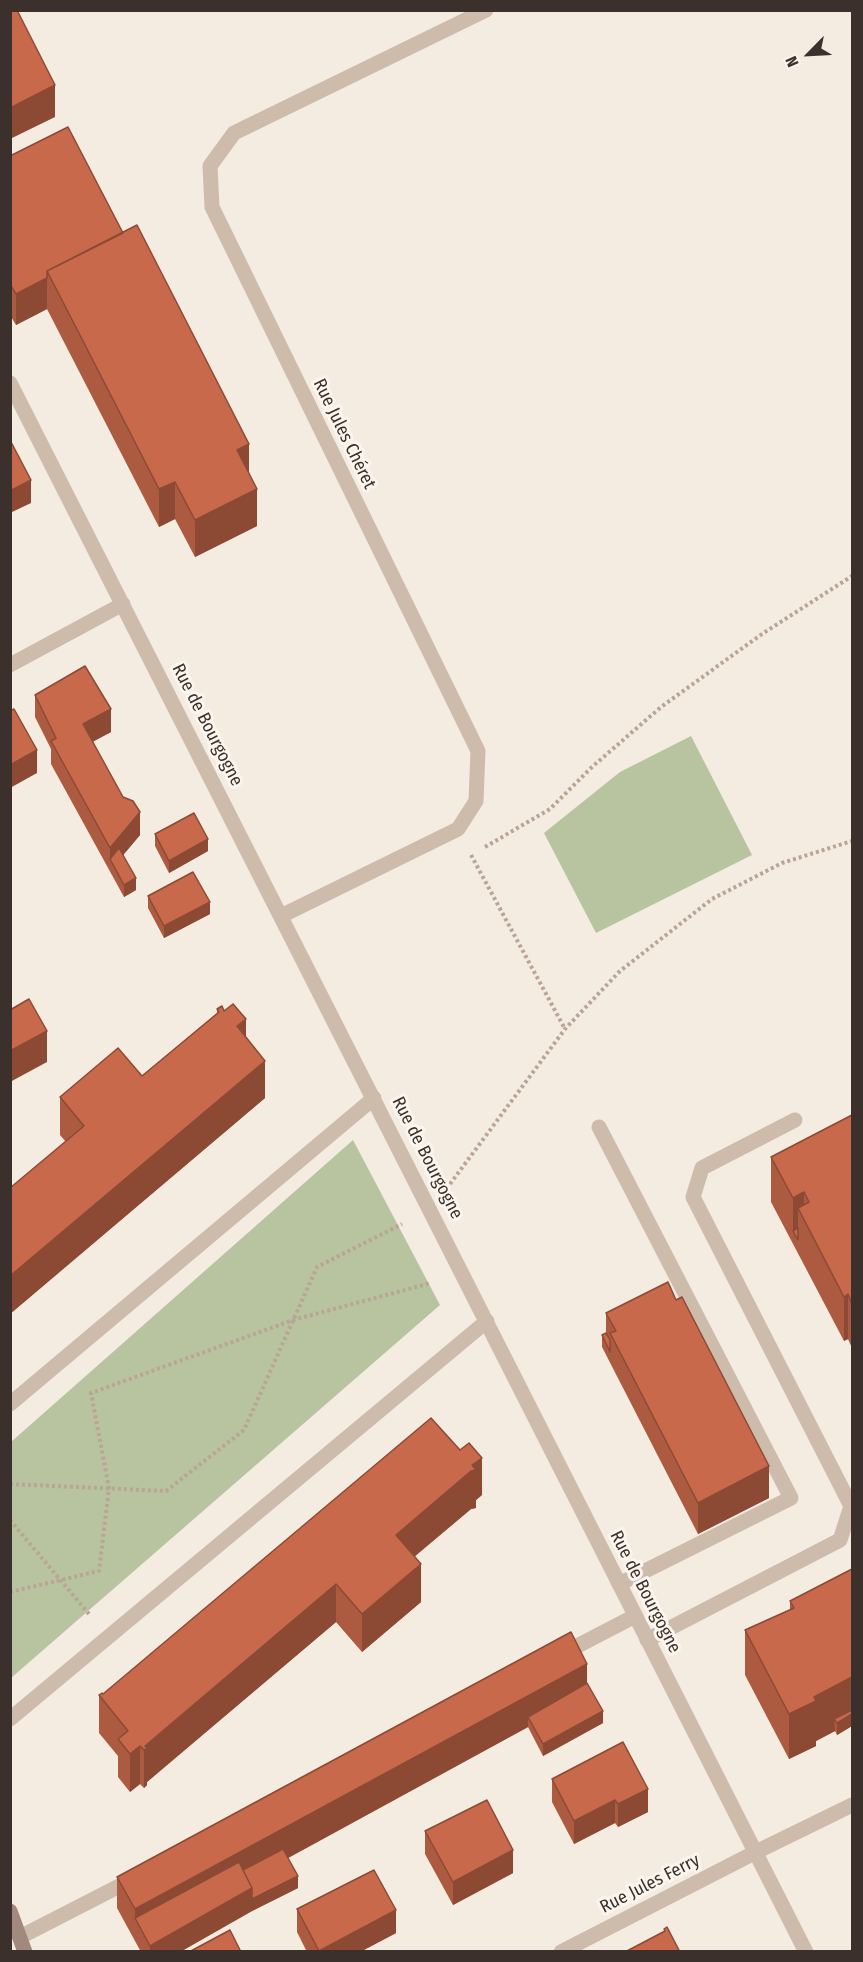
<!DOCTYPE html>
<html>
<head>
<meta charset="utf-8">
<style>
	body { margin:0 }
	#map { position:relative; width:863px; height:1962px; overflow:hidden; background:#f4ebe1; font-family:"Fira Sans Condensed",sans-serif }
	canvas { display:block }
	.frame { position:absolute; inset:0; border:12px solid #3b302b; pointer-events:none }
	.north { position:absolute; left:779px; top:24px; width:60px; height:60px; -webkit-text-stroke:4px #fbf5ee; paint-order:stroke; rotate:246deg; font-size:16px; font-weight:700; line-height:24px; text-align:center; color:#3b302b }
	.north::after { content:''; display:block; margin:auto; width:21px; height:27px; background:#3b302b; clip-path:polygon(50% 0,100% 100%,50% 72%,0 100%) }
</style>
</head>
<body>
<div id="map">
<canvas width="863" height="1962"></canvas>
<div class="frame"></div>
<div class="north">N</div>
</div>
<script>
const ctx = document.querySelector('canvas').getContext('2d');
ctx.lineJoin = 'round';
function fill(path, color) {
  ctx.fillStyle = color;
  ctx.fill(path, 'evenodd');
}
function shape(rows) {
  const path = new Path2D();
  for (const r of rows) {
    path.moveTo(r[0], r[1]);
    for (let i = 2; i < r.length; i += 2) path.lineTo(r[i], r[i + 1]);
  }
  return path;
}
function strokePath(path, color, width, dash) {
  ctx.strokeStyle = color;
  ctx.lineWidth = width;
  ctx.lineCap = dash ? 'butt' : 'round';
  ctx.setLineDash(dash || []);
  ctx.stroke(path);
}
function label(font, color, halo, rows, align = 'center') {
  ctx.font = font + ' "Fira Sans Condensed",sans-serif';
  ctx.lineWidth = 6;
  ctx.setLineDash([]);
  ctx.textBaseline = 'middle';
  ctx.strokeStyle = halo;
  ctx.fillStyle = color;
  for (const [text, x, y, turn = 0] of rows) {
    ctx.save();
    ctx.translate(x, y);
    ctx.rotate((+turn || 0) * Math.PI / 180);
    ctx.textAlign = isNaN(turn) ? turn : align;
    if (halo) ctx.strokeText(text, 0, 0);
    ctx.fillText(text, 0, 0);
    ctx.restore();
  }
}
fill(shape([
	[691,736,752,855,596,933,544,833,620,772],
	[353,1140,440,1305,11,1678,11,1442]
]), '#b8c4a0');
strokePath(shape([
	[485,847,550,809,592,767,661,707,762,634,852,576],
	[471,855,565,1029],
	[450,1184,565,1029,620,971,712,899,782,863,852,841],
	[10,1484,166,1491,244,1430,317,1267,402,1224],
	[10,1520,89,1614],
	[10,1592,99,1571,109,1488,91,1393,293,1320,431,1283]
]), '#b9a596', 4, [3, 3]);
strokePath(shape([
	[599,1127,791,1498,619,1584],
	[647,1640,840,1540,851,1506,693,1197,702,1168,795,1120],
	[560,1655,635,1616],
	[20,1937,135,1878]
]), '#cdbbac', 15);
strokePath(shape([
	[10,383,806,1952],
	[10,665,123,604],
	[281,916,458,829,476,801,478,751,212,207,210,166,234,133,486,10],
	[10,1404,374,1098],
	[10,1719,487,1321],
	[561,1952,756,1852,852,1805]
]), '#cdbbac', 15);
strokePath(shape([
	[10,1911,25,1952]
]), '#a18a7d', 15);
fill(shape([
	[10,156,123,233,249,473,257,526,195,557,175,519,159,527,47,309,16,325,10,315],
	[35,695,111,732,92,742,140,835,123,855,136,890,124,897,51,764,51,749,35,717],
	[155,834,208,851,169,873,155,846],
	[148,896,210,914,164,938,148,908],
	[217,1009,224,1011,246,1037,265,1098,10,1314,10,1188,66,1142,60,1135,60,1097,142,1076,217,1013],
	[852,1115,852,1348,848,1339,844,1341,771,1202,771,1157],
	[606,1313,769,1498,698,1534,602,1347,602,1335,606,1333],
	[482,1495,476,1500,476,1508,471,1509,414,1557,421,1602,362,1652,336,1622,147,1782,147,1785,144,1788,140,1784,130,1792,118,1777,118,1756,99,1733,99,1695,103,1694],
	[852,1569,852,1726,837,1735,835,1731,816,1741,816,1746,789,1759,745,1675,745,1630,790,1610,790,1601],
	[587,1683,603,1723,543,1756,528,1727,288,1858,298,1888,252,1911,180,1952,141,1952,117,1908,117,1877],
	[552,1779,648,1812,618,1827,615,1823,574,1844,552,1802],
	[425,1831,513,1873,453,1905,425,1854],
	[297,1909,396,1933,360,1952,307,1952,297,1932]
]), '#ac5a40');
fill(shape([
	[55,85,55,117,10,139,10,108],
	[47,278,47,309,16,325,16,294],
	[249,444,249,482,237,450],
	[31,480,31,503,10,513,10,491],
	[175,482,175,519,159,527,159,489],
	[257,489,257,526,195,557,195,520],
	[111,709,111,732,83,747,83,724],
	[37,750,37,773,10,788,10,765],
	[140,812,140,835,114,866,110,859,110,848],
	[208,839,208,851,169,873,169,861],
	[136,878,136,890,124,897,124,885],
	[210,902,210,914,164,938,164,926],
	[246,1019,246,1057,237,1026],
	[47,1031,47,1062,10,1082,10,1051],
	[265,1061,265,1098,10,1314,10,1276],
	[804,1192,804,1219,798,1208,798,1240,793,1231,793,1198],
	[848,1294,848,1339,844,1341,844,1297],
	[482,1458,482,1495,476,1500,476,1508,471,1509,396,1572,396,1535,472,1465],
	[769,1466,769,1498,698,1534,698,1503],
	[421,1564,421,1602,362,1652,362,1614],
	[336,1584,336,1622,147,1782,147,1785,144,1788,144,1750,145,1746],
	[587,1664,587,1696,528,1717,528,1727,244,1882,135,1918,135,1909],
	[852,1677,852,1726,837,1735,837,1723,834,1719,835,1731,816,1741,816,1746,789,1759,789,1714,814,1697],
	[603,1711,603,1723,543,1756,543,1744],
	[140,1746,140,1784,130,1792,130,1754],
	[648,1789,648,1812,618,1827,618,1804],
	[615,1800,615,1823,574,1844,574,1821],
	[513,1850,513,1873,453,1905,453,1882],
	[298,1876,298,1888,252,1911,252,1899],
	[252,1888,252,1911,180,1952,150,1952,150,1946],
	[396,1910,396,1933,360,1952,319,1952,319,1951]
]), '#8c4a34');
const building = shape([
	[10,10,17,10,55,85,10,108,10,10],
	[68,127,123,233,47,271,47,278,16,294,10,284,10,156,68,127],
	[137,225,249,444,237,450,257,489,195,520,175,482,159,489,47,271,137,225],
	[10,440,31,480,10,491,10,440],
	[85,666,111,709,83,724,123,797,133,801,140,812,110,848,51,741,56,738,35,695,85,666],
	[14,709,37,750,10,765,10,711,14,709],
	[194,813,208,839,169,861,155,834,194,813],
	[119,848,136,878,124,885,110,859,119,848],
	[193,872,210,902,164,926,148,896,193,872],
	[29,999,47,1031,10,1051,10,1010,29,999],
	[233,1004,246,1019,237,1026,265,1061,10,1276,10,1188,84,1126,60,1097,118,1048,142,1076,219,1012,217,1009,222,1006,224,1011,233,1004],
	[852,1115,852,1304,848,1294,844,1297,798,1208,809,1202,804,1192,793,1198,771,1157,852,1115],
	[798,1228,798,1240,793,1231,798,1228],
	[668,1282,676,1300,682,1297,769,1466,698,1503,610,1333,616,1331,606,1313,668,1282],
	[606,1333,610,1340,610,1352,602,1335,606,1333],
	[431,1418,460,1450,469,1443,482,1458,472,1465,476,1470,471,1471,396,1535,421,1564,362,1614,336,1584,145,1746,147,1748,144,1750,140,1746,130,1754,118,1739,128,1731,99,1695,102,1693,103,1694,431,1418],
	[852,1569,852,1677,814,1697,816,1701,789,1714,745,1630,794,1608,790,1601,852,1569],
	[571,1632,587,1664,135,1909,117,1877,571,1632],
	[587,1683,603,1711,543,1744,528,1717,587,1683],
	[852,1710,852,1714,837,1723,834,1719,852,1710],
	[623,1742,648,1789,618,1804,615,1800,574,1821,552,1779,623,1742],
	[487,1800,513,1850,453,1882,425,1831,487,1800],
	[283,1849,298,1876,252,1899,252,1888,243,1870,283,1849],
	[239,1862,252,1888,150,1946,135,1918,239,1862],
	[374,1870,396,1910,319,1951,297,1909,374,1870],
	[667,1927,680,1952,625,1952,665,1931,664,1929,667,1927],
	[230,1930,241,1952,189,1952,230,1930]
]);
fill(building, '#c8694b');
strokePath(building, '#8c4a34', 1.5);
label('18px', '#3b302b', '#fbf5ee', [
	["Rue Jules Chéret",344,434,64],
	["Rue de Bourgogne",207,725,63],
	["Rue de Bourgogne",427,1158,63],
	["Rue de Bourgogne",645,1592,63],
	["Rue Jules Ferry",650,1884,-27]
]);
</script>
</body>
</html>
